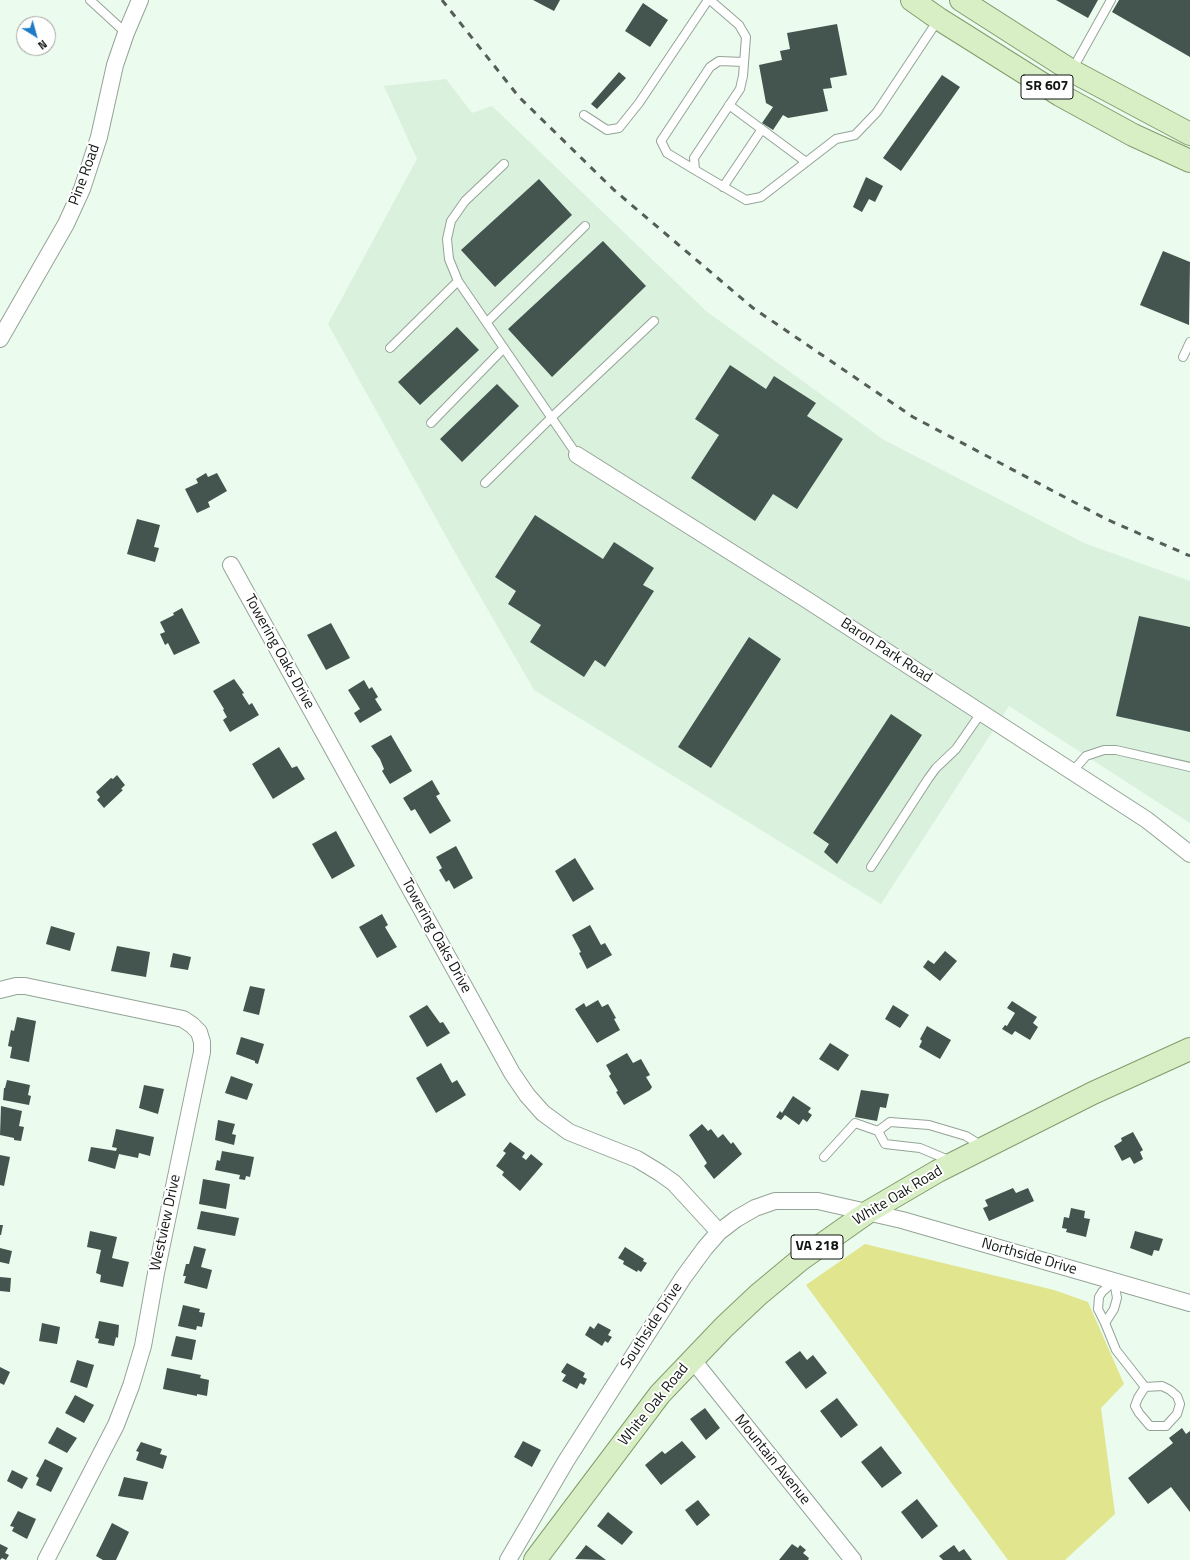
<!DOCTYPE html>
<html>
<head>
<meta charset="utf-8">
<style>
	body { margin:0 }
	#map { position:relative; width:1190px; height:1560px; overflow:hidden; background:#ebfbed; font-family:"Titillium Web",sans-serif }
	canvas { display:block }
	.north { position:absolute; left:16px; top:16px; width:40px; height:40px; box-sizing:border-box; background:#fff; border:1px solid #a0a2a1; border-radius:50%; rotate:143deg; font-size:11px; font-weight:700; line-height:16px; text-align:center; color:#121713 }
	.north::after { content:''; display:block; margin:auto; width:14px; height:18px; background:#1d7ac7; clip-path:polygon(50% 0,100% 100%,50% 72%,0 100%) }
</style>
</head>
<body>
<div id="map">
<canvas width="1190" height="1560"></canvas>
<div class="north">N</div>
</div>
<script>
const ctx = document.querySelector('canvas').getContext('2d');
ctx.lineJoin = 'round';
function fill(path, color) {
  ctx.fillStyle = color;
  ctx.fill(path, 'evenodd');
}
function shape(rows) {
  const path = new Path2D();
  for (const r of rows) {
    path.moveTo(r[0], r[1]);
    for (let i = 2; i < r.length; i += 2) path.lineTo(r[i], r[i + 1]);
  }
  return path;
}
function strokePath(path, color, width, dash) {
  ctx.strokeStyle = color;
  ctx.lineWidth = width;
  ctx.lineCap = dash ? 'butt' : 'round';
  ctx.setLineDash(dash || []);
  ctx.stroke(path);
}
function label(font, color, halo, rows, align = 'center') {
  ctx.font = font + ' "Titillium Web",sans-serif';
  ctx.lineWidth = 4;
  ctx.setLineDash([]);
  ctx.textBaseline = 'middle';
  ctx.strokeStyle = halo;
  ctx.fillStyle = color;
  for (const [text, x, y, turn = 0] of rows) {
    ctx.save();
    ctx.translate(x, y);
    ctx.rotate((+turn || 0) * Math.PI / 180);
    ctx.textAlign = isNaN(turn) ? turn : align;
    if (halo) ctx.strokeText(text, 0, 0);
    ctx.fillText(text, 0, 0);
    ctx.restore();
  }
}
fill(shape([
	[446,79,472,113,492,106,706,311,884,440,1084,543,1190,581,1190,823,1009,706,881,904,534,690,457,556,328,324,417,159,384,86]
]), '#daf1de');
fill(shape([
	[865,1244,1054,1290,1088,1302,1124,1384,1101,1408,1115,1514,1065,1560,1008,1560,806,1285]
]), '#e0e58e');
fill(shape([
	[533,0,560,0,554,11],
	[1056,0,1098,0,1088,18],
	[1119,0,1190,0,1190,57,1112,12],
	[643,3,668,20,650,47,625,31],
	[837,24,847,75,830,78,832,88,823,89,828,111,788,118,783,115,773,130,762,123,773,107,766,103,759,65,782,60,780,51,790,49,787,33],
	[619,72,626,78,597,109,591,104],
	[942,75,960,87,901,171,883,158],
	[866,177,883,186,875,202,869,199,862,212,853,207],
	[539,179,572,215,495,287,461,250],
	[603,241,646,286,552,377,508,329],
	[1163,251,1190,262,1189,325,1140,305],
	[457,327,479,350,420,405,398,382],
	[730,365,766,389,774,376,816,403,807,416,843,439,797,509,773,494,755,521,691,478,719,435,695,419],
	[497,384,519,406,462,462,440,439],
	[206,473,208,477,217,473,227,491,208,502,210,507,197,513,185,489,198,483,196,479],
	[535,515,603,559,614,542,654,568,643,585,654,591,605,667,595,660,584,677,530,642,541,625,508,604,516,591,495,577],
	[137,519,160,525,154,547,159,548,155,562,127,554],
	[182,608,200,643,174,655,168,643,165,645,160,634,165,632,160,622,174,615,173,613],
	[1139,616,1190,627,1190,732,1116,716],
	[331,623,350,658,326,670,307,635],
	[749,637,781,659,711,768,678,747],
	[234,679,244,693,242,694,249,705,252,703,259,715,230,732,223,720,227,717,223,710,224,709,213,691],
	[364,680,369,689,372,687,378,697,375,699,382,710,360,723,354,713,360,709,348,690],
	[891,714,922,735,837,864,824,852,829,844,813,833],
	[391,735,412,771,390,784,382,771,384,769,380,759,371,746],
	[279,747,292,768,297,766,305,779,273,799,252,764],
	[117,775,125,785,121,789,123,790,104,808,97,800,100,797,96,792,111,778,113,779],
	[432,780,440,794,436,796,451,821,430,834,415,809,411,811,403,798],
	[336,831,355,866,332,879,312,844],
	[456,846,473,878,454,889,449,880,446,882,439,870,442,868,436,857],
	[575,858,594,889,573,902,555,871],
	[382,914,388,925,385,927,397,947,377,958,359,927],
	[590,925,601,945,605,943,612,955,587,969,579,953,581,952,572,935],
	[51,926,75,933,70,951,46,944],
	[117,946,150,952,146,977,111,971],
	[945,951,957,961,940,981,923,967,928,960,934,964],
	[173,953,191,957,188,970,170,967],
	[250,986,265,989,259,1015,243,1011],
	[598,1000,602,1007,608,1004,616,1018,614,1019,620,1030,597,1043,575,1009,584,1003,586,1007],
	[1012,1001,1037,1017,1033,1023,1038,1027,1030,1040,1015,1031,1012,1035,1002,1029,1005,1025,1007,1026,1015,1013,1007,1008],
	[427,1005,440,1023,443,1022,450,1033,427,1047,409,1016],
	[893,1005,909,1015,900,1028,885,1019],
	[17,1017,36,1021,29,1062,10,1058,12,1047,8,1046,11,1030,14,1031],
	[927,1026,951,1040,940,1059,919,1047,922,1041,920,1039],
	[241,1037,264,1044,258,1064,255,1063,255,1061,236,1054],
	[830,1043,849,1055,838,1071,819,1059],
	[627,1053,633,1063,641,1059,650,1075,646,1077,652,1087,650,1090,624,1105,616,1092,618,1091,609,1076,611,1074,606,1065],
	[441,1063,452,1083,457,1080,466,1095,436,1113,416,1078],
	[231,1076,253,1084,247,1100,225,1093],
	[7,1080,30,1085,28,1095,31,1096,29,1105,3,1100,4,1088,5,1088],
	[144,1085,164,1089,158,1114,139,1108],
	[861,1090,889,1094,886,1108,880,1107,877,1121,855,1117],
	[793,1096,811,1108,808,1112,812,1115,807,1122,803,1119,799,1125,785,1115,781,1120,776,1117,780,1111,782,1113],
	[1,1106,22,1111,19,1126,24,1127,21,1141,14,1140,14,1138,0,1135],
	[218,1120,235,1124,232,1134,236,1135,234,1145,215,1140],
	[702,1124,708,1131,711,1129,718,1138,723,1134,731,1144,733,1142,742,1154,714,1179,704,1166,707,1163,689,1135],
	[116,1129,154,1137,150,1156,139,1153,138,1158,119,1154,115,1169,88,1161,91,1147,116,1151,117,1148,112,1147],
	[1133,1132,1143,1150,1140,1152,1143,1159,1134,1164,1130,1157,1122,1161,1114,1146,1122,1141,1121,1138],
	[510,1142,525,1153,522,1157,526,1160,531,1154,543,1164,520,1191,502,1175,504,1172,496,1166,506,1153,503,1151],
	[222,1151,254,1157,250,1177,246,1176,245,1180,239,1179,240,1175,215,1170,217,1160,220,1161],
	[0,1155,10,1157,4,1186,0,1185],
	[203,1179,230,1184,226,1209,199,1204],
	[1013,1188,1016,1193,1028,1188,1034,1201,989,1221,983,1208,988,1206,985,1200],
	[1071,1208,1085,1211,1084,1218,1090,1219,1086,1237,1066,1232,1067,1229,1062,1228,1064,1217,1069,1218],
	[201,1211,239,1218,235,1236,197,1229],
	[0,1225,3,1225,1,1235,0,1235],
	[90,1231,117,1237,112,1258,129,1262,123,1287,100,1282,101,1275,96,1273,101,1250,87,1247],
	[1135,1231,1163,1239,1159,1251,1154,1250,1152,1256,1130,1248],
	[194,1246,206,1249,201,1267,212,1270,207,1289,184,1283,186,1276,183,1276,186,1264,189,1264],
	[625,1247,644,1259,643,1261,647,1263,641,1272,638,1270,637,1272,623,1264,624,1261,618,1258],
	[0,1248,12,1251,9,1264,0,1262],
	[0,1277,11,1278,10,1292,0,1291],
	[183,1305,200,1309,199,1312,205,1313,202,1327,197,1326,196,1330,178,1326],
	[99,1321,119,1325,118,1338,116,1337,114,1346,98,1343,99,1339,95,1338],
	[42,1323,60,1327,57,1344,39,1341],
	[598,1323,611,1330,608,1335,612,1337,608,1343,605,1341,602,1346,585,1335,590,1326,594,1329],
	[176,1336,196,1340,192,1360,171,1356],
	[800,1351,807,1360,813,1355,827,1373,806,1389,785,1362],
	[77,1360,94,1365,87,1388,70,1382],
	[567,1363,585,1373,583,1377,587,1379,584,1385,580,1383,577,1389,562,1381,566,1375,561,1372],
	[0,1367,10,1372,4,1385,0,1383],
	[167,1368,201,1375,200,1378,209,1380,207,1396,197,1394,197,1396,163,1389],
	[75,1395,94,1405,84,1423,65,1413],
	[837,1398,858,1425,841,1438,820,1411],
	[705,1408,720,1428,706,1440,690,1419],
	[57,1427,77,1438,67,1453,48,1443],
	[1182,1428,1186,1434,1190,1431,1190,1512,1171,1487,1148,1504,1128,1478,1173,1443,1169,1438],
	[523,1441,541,1450,532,1467,514,1457],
	[682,1441,696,1457,661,1485,645,1465,662,1451,665,1454],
	[141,1442,162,1449,160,1454,167,1456,163,1469,136,1460,139,1452,136,1451],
	[881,1446,902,1473,882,1488,861,1462],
	[45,1459,63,1468,51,1492,36,1485,39,1478,36,1476],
	[12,1470,28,1478,22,1489,7,1481],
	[124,1477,148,1482,143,1500,118,1496],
	[917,1499,938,1526,922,1539,901,1512],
	[698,1500,710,1515,697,1526,685,1510],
	[18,1511,36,1519,27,1539,12,1531,14,1527,10,1526],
	[608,1512,633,1532,622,1545,597,1526],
	[112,1523,129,1532,116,1560,103,1560,96,1556],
	[0,1544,8,1548,5,1553,9,1555,6,1560,2,1558,0,1560],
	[792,1544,798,1548,800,1545,806,1550,803,1553,809,1558,808,1560,779,1560],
	[586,1545,606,1560,575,1559],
	[954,1545,959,1552,964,1549,972,1560,943,1560,939,1556]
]), '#44554f');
const lane = shape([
	[90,0,126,33],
	[710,0,739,25,746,37,743,76,740,89,694,158,695,170,746,200,761,197,836,139,855,135,877,112,938,20],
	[1072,70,1111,0],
	[729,105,806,162],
	[584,115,607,130,619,128,639,103,708,0],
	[504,164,465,201,451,221,447,239,449,259,458,281,577,455],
	[695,170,667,153,661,141,710,67,719,61,744,62],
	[723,187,762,129],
	[487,322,585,226],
	[390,348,458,281],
	[1183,357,1190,342],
	[431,423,504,348],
	[485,483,552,417,654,321],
	[1072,772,1086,756,1104,750,1116,750,1190,767],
	[871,867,928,779,936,768,956,749,981,713],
	[824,1157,855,1123,878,1131],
	[951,1161,920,1148,885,1144,878,1131,890,1122,929,1125,966,1136,982,1146],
	[1114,1281,1117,1298,1114,1309,1105,1323,1098,1309,1099,1297,1102,1292,1114,1281],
	[1105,1323,1116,1350,1145,1387,1162,1386,1170,1390,1177,1396,1180,1404,1177,1414,1166,1426,1150,1426,1139,1413,1135,1406,1138,1398,1145,1387]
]);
const street = shape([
	[0,339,66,224,82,189,99,137,115,65,126,33,140,0],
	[577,455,804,598,1147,820,1190,854],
	[231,565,512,1073,527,1095,543,1113,569,1132,637,1159,660,1173,674,1183,719,1232],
	[0,990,16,986,25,986,183,1019,192,1025,199,1032,202,1042,202,1052,156,1273,143,1346,131,1386,116,1425,46,1560],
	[692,1359,853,1560],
	[508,1560,566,1461,683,1278,705,1248,719,1232,736,1219,755,1208,775,1201,818,1201,902,1220,1190,1303]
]);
const primary = shape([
	[912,0,939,19,1060,95,1133,135,1190,161],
	[961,0,1072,71,1190,134],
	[535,1560,660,1394,724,1327,758,1295,800,1260,868,1212,938,1171,1093,1093,1190,1049]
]);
strokePath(lane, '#94a397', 10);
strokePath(street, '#94a397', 18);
strokePath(primary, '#829c6d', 24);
strokePath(lane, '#fff', 8);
strokePath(street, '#fff', 16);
strokePath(primary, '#d8efc5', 22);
strokePath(shape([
	[442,0,519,97,614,190,753,308,913,417,1106,519,1190,556]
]), '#545d56', 3, [7, 7]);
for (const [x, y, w] of [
	[1047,87,52],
	[817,1247,52]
]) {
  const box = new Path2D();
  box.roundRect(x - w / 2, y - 12, w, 24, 3);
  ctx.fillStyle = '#fff';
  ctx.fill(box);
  strokePath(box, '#121713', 1);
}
label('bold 14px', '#121713', null, [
	["SR 607",1047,87],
	["VA 218",817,1247]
]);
label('15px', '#121713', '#fff', [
	["Pine Road",85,175,-70],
	["Baron Park Road",886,651,33],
	["Towering Oaks Drive",279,652,61],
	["Towering Oaks Drive",436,936,61],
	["White Oak Road",898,1196,-31],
	["Westview Drive",166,1223,-78],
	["Northside Drive",1029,1257,16],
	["Southside Drive",652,1326,-57],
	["White Oak Road",654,1405,-51],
	["Mountain Avenue",772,1460,51]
]);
</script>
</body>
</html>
